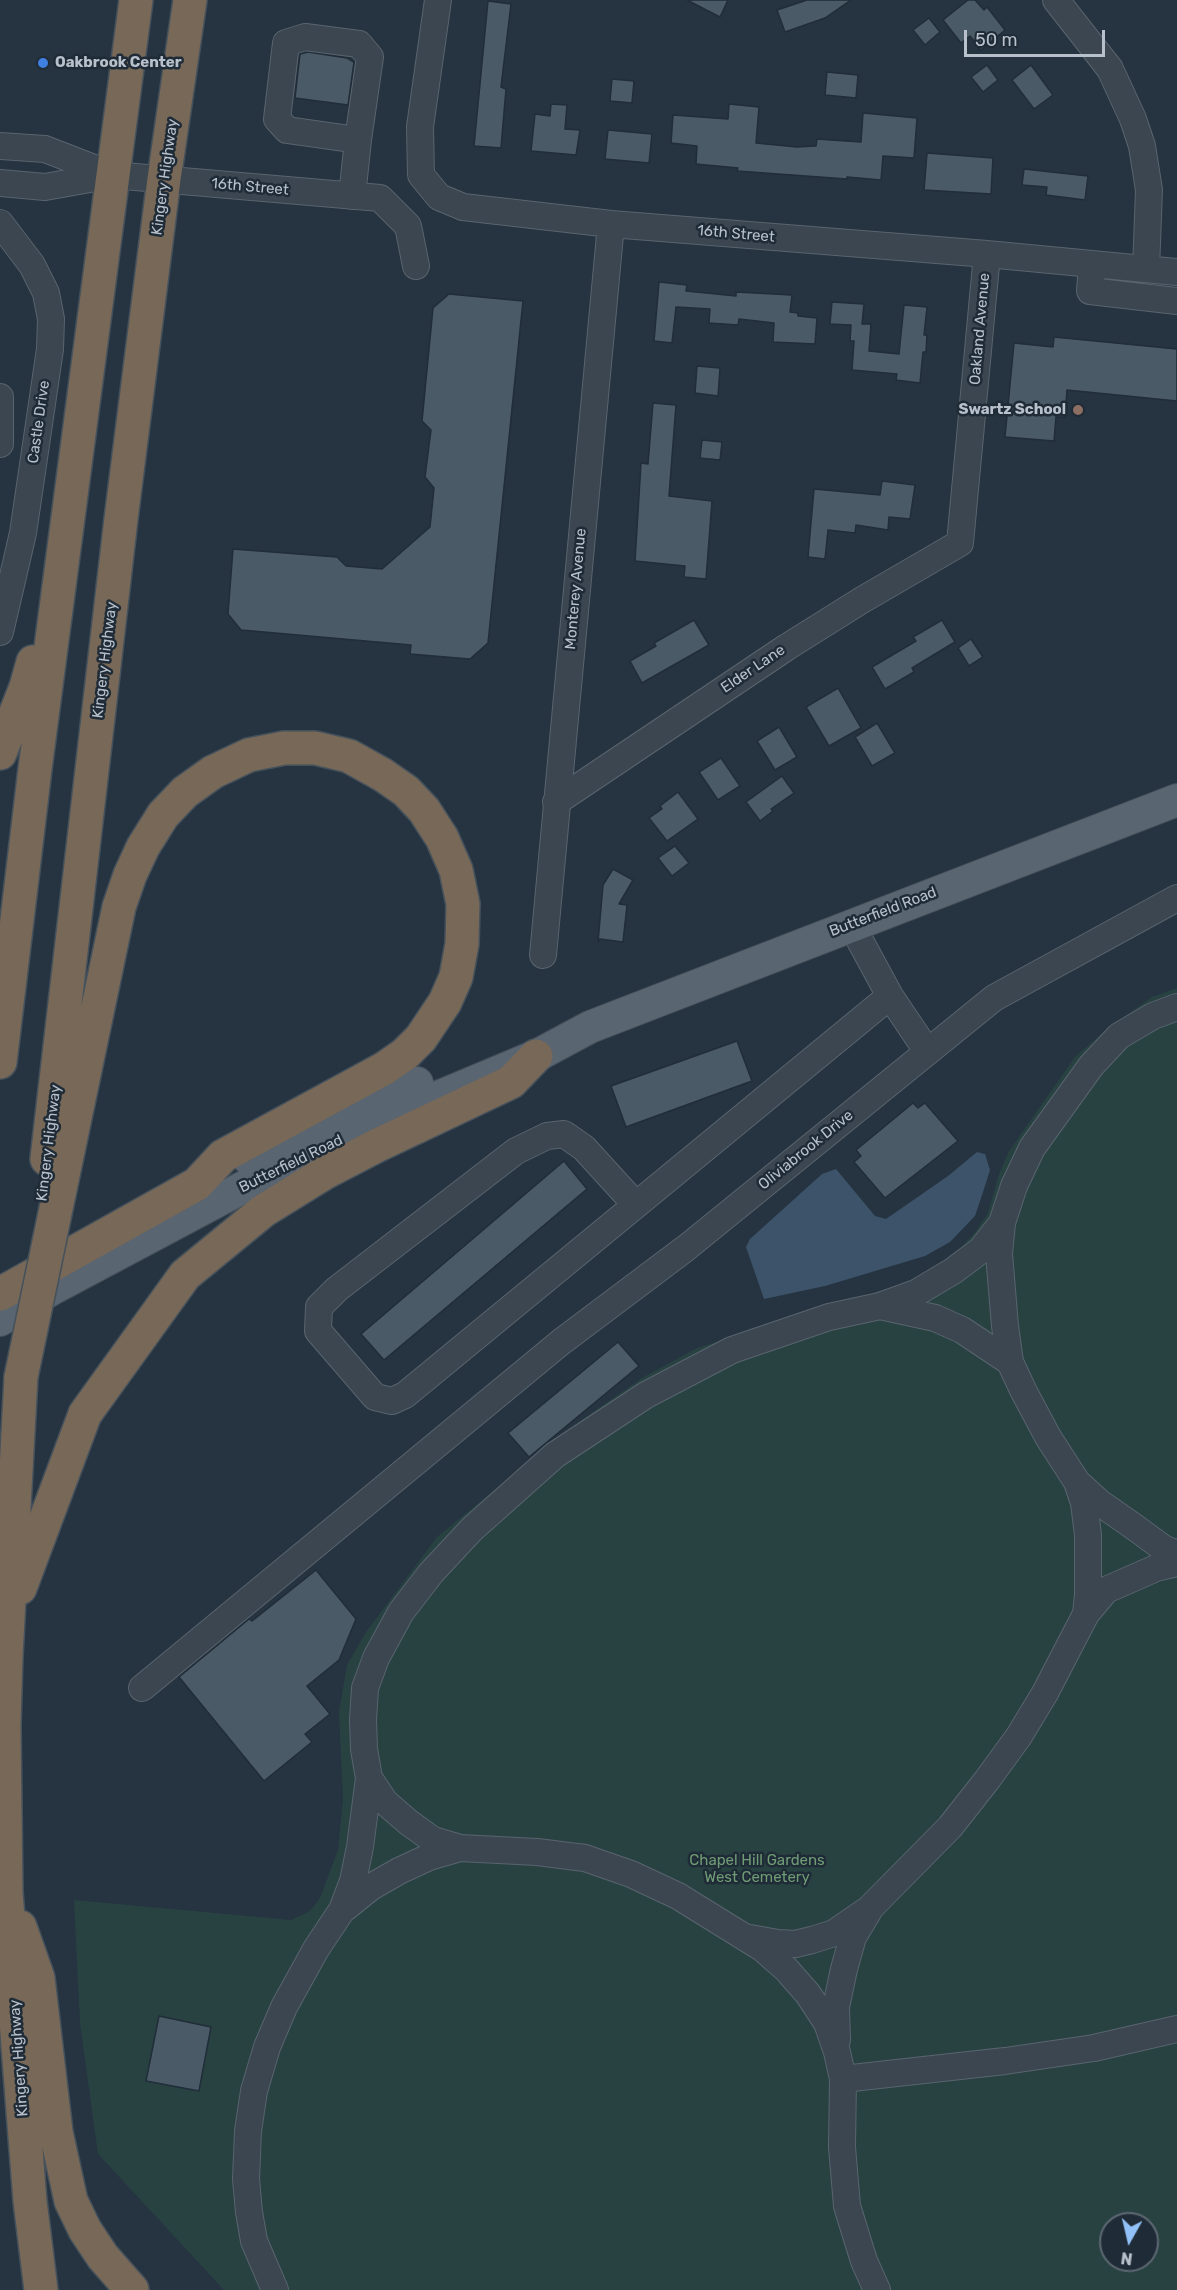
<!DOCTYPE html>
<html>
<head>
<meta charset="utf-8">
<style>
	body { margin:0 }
	#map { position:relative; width:1177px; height:2290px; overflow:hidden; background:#263441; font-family:Rubik,sans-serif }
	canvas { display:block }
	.north { position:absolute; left:1099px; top:2212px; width:60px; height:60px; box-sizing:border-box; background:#1f2b36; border:2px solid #5c6772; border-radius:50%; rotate:188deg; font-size:16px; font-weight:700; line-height:24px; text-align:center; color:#b8c1cb }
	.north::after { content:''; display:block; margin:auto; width:21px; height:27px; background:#91c1f7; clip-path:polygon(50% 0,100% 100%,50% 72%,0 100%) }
	.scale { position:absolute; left:964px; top:30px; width:141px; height:27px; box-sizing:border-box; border:3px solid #b8c1cb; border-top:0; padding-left:8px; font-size:18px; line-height:21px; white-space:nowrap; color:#b8c1cb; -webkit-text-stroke:4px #1f2b36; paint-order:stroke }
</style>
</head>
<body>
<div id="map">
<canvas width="1177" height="2290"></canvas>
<div class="north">N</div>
<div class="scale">50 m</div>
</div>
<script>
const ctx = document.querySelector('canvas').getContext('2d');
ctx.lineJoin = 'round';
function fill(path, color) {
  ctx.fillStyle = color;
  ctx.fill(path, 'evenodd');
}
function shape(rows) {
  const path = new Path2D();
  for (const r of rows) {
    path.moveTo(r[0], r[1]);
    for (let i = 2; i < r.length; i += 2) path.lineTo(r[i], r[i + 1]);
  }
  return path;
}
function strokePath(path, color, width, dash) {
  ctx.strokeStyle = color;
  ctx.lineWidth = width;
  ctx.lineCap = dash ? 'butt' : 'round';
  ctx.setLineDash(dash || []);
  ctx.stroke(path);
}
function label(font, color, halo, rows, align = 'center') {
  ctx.font = font + ' Rubik,sans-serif';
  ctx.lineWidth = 5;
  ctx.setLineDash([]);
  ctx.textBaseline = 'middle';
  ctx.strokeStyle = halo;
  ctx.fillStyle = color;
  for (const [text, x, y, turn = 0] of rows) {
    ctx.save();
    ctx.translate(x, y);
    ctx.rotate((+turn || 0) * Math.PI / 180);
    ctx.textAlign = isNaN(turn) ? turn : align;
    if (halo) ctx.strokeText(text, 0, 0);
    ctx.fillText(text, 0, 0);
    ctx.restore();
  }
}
fill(shape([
	[1177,988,1177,2290,224,2290,98,2154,80,2023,74,1900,291,1920,310,1911,320,1898,338,1850,343,1799,339,1712,347,1665,366,1632,437,1537,570,1428,642,1378,697,1348,902,1284,939,1266,959,1250,976,1231,988,1213,999,1174,1009,1151,1075,1057,1106,1030,1152,997],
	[1111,2224,1147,2224,1147,2260,1111,2260]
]), '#284242');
fill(shape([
	[977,1152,985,1154,990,1170,984,1189,975,1216,950,1242,925,1256,825,1286,764,1299,746,1247,750,1239,822,1174,836,1169,875,1216,886,1219,948,1176]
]), '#3c536a');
const building = shape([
	[687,0,728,0,720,17,687,0],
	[807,0,851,0,825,18,785,32,777,10,807,0],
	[968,0,975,0,984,10,987,7,1005,30,981,50,970,36,961,43,943,20,968,0],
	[488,1,511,4,501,87,506,89,501,148,474,146,488,1],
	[929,18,940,32,925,45,913,30,929,18],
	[308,52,347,58,354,62,348,105,295,98,300,54,308,52],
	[987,65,998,80,983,92,971,77,987,65],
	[1031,65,1053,95,1034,109,1012,80,1031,65],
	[827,72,858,75,856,98,825,95,827,72],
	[612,79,634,81,632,103,610,101,612,79],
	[551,104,567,105,565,129,580,130,576,155,531,151,535,114,550,116,551,104],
	[729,104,759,107,756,143,797,147,816,146,817,139,861,142,863,113,917,118,914,158,883,156,881,180,847,177,847,179,737,171,738,168,696,164,697,146,671,143,673,115,728,119,729,104],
	[608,130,652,134,649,163,605,159,608,130],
	[927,153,993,158,991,194,924,190,927,153],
	[1024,169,1088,176,1085,200,1046,195,1047,187,1022,185,1024,169],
	[659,282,687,285,686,291,736,296,736,292,792,295,790,312,798,313,798,316,817,318,815,344,773,342,774,323,739,319,738,325,709,323,710,309,676,307,672,343,654,341,659,282],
	[449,294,523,301,488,643,470,659,410,654,411,645,241,630,228,614,233,549,337,557,346,566,382,569,430,527,434,488,425,477,431,430,422,421,433,308,449,294],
	[832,302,864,304,862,324,871,324,869,351,899,354,904,305,927,307,924,335,927,335,926,352,923,352,920,383,896,380,897,374,852,370,854,341,850,341,851,325,830,324,832,302],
	[1054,337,1177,349,1177,401,1067,390,1065,417,1056,417,1054,441,1005,437,1014,343,1053,347,1054,337],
	[697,366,720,368,718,396,695,393,697,366],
	[653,403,676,405,669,496,712,501,706,579,684,577,685,566,635,561,641,463,648,464,653,403],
	[702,440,722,442,720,460,700,458,702,440],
	[882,481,915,485,910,519,889,517,888,530,856,525,855,533,828,530,825,559,808,557,814,489,880,495,882,481],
	[694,620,709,645,642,683,630,661,656,646,654,643,694,620],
	[942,620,955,642,912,668,914,672,885,689,872,667,916,641,913,637,942,620],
	[971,639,983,657,969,666,958,648,971,639],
	[838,688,861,728,829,746,806,707,838,688],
	[877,723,895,753,872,766,855,737,877,723],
	[779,727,797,757,775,770,757,741,779,727],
	[721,758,740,786,718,800,699,772,721,758],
	[782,776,794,793,771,809,773,811,760,821,746,802,782,776],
	[678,792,698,819,667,841,649,818,662,809,660,806,678,792],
	[675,846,689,863,672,876,658,858,675,846],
	[613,869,633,880,619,904,627,905,623,942,600,939,598,942,603,885,613,869],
	[737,1041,752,1081,626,1127,611,1086,737,1041],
	[913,1103,918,1108,925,1103,958,1141,885,1198,854,1162,861,1156,856,1150,913,1103],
	[564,1161,587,1189,384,1360,361,1334,564,1161],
	[618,1342,639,1366,529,1457,508,1433,618,1342],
	[316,1570,356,1619,339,1660,307,1686,330,1714,305,1734,312,1742,264,1781,179,1677,249,1619,252,1621,316,1570],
	[159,2016,211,2027,199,2091,146,2081,159,2016]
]);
fill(building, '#4a5a67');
strokePath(building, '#212d38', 1.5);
const minor = shape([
	[438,0,420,127,421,175,439,197,463,207,611,224,987,254,1177,272],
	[1056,0,1110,69,1133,119,1142,146,1149,190,1146,269],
	[0,146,45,149,112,175],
	[0,183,45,187,112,175,380,198,408,226,416,266],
	[352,196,358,140,287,130,277,119,286,43,305,37,359,44,370,57,358,140],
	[0,223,32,265,46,293,51,319,50,349,23,533,0,632],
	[1092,264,1090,291,1177,301],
	[0,397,0,444],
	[556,802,787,647,862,600,960,543,987,254],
	[851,924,890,996,927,1051],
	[543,955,611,224],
	[636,1205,584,1148,564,1134,547,1136,516,1151,337,1289,319,1307,318,1331,375,1397,392,1401,405,1395,890,996],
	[1002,1223,999,1254,1005,1326,1010,1362,1023,1390,1048,1437,1077,1482,1100,1503,1133,1526,1163,1548,1177,1554],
	[880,1306,935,1318,962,1330,1010,1362],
	[1077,1482,1084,1503,1088,1535,1088,1595,1086,1614],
	[142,1688,561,1342,686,1248,994,998,1177,898],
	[345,1908,371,1887,399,1871,429,1857,460,1848],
	[750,1938,778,1943,795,1944,812,1940,834,1933,869,1909,950,1827,987,1780,1019,1736,1045,1693,1086,1614,1106,1590,1156,1568,1177,1563],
	[837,2040,836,2007,844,1969,853,1937,868,1912],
	[843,2079,1005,2061,1094,2048,1177,2029],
	[275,2290,254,2241,249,2212,246,2179,248,2131,254,2091,267,2047,284,2007,316,1949,342,1910,353,1881,360,1847,369,1778],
	[877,2290,864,2261,847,2206,842,2147,843,2079,837,2052,827,2023,808,1994,786,1969,762,1948,678,1896,631,1874,585,1858,537,1852,460,1848,433,1840,408,1822,385,1802,369,1778,364,1749,363,1720,365,1688,376,1658,401,1612,431,1573,472,1529,555,1455,646,1395,732,1350,829,1317,880,1306,916,1293,953,1271,981,1250,1002,1223,1014,1186,1032,1148,1091,1066,1119,1036,1153,1016,1177,1007]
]);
const major = shape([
	[249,1159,350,1111,417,1083],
	[0,1320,52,1289,270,1173,362,1129,536,1056,590,1027,1177,800]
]);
const highway = shape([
	[0,753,26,687,33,662],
	[0,1062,35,769,136,0],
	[47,1159,121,519,164,179,190,0],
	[0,1294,197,1184,223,1156,385,1068,405,1054,421,1038,445,1002,456,977,462,944,463,904,456,870,442,838,424,810,406,791,383,775,349,756,315,748,284,748,249,755,213,772,185,792,163,815,143,847,130,875,119,907,59,1194],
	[21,1377,6,1656,4,1725,6,1892,30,2201,41,2290],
	[20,1588,85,1414,185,1275,263,1211,326,1172,376,1146,511,1082,536,1056],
	[20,1927,38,1978,56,2132,71,2201,85,2230,103,2257,132,2290]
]);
strokePath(minor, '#59646e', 28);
strokePath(major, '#444f5a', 34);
strokePath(highway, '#45515b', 36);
strokePath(minor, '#3b4651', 26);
strokePath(major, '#596571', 32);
strokePath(highway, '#776858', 33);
const highwayBridge = shape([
	[21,1377,59,1194]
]);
strokePath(highwayBridge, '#45515b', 36, []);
strokePath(highwayBridge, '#776858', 33);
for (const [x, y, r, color] of [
	[43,63,6,"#3f7fe0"],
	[1078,410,6,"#8d6e63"]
]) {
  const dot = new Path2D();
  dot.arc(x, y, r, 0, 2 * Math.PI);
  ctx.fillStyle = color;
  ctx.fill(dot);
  strokePath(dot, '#1f2b36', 2);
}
label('bold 15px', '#b8c1cb', '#1f2b36', [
	["Oakbrook Center",55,63],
	["Swartz School",1066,410,"right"]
], 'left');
label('15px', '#b8c1cb', '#1f2b36', [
	["Kingery Highway",165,177,-82],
	["16th Street",250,187,5],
	["16th Street",736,234,5],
	["Oakland Avenue",980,329,-85],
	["Castle Drive",39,422,-82],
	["Monterey Avenue",576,589,-85],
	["Kingery Highway",105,660,-83],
	["Elder Lane",753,669,-34],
	["Butterfield Road",883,912,-21],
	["Kingery Highway",49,1143,-83],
	["Oliviabrook Drive",806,1150,-39],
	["Butterfield Road",291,1164,-26],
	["Kingery Highway",19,2058,-94]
]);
label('15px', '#6f9c75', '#1f2b36', [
	["Chapel Hill Gardens",757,1861],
	["West Cemetery",757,1878]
]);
</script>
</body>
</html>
